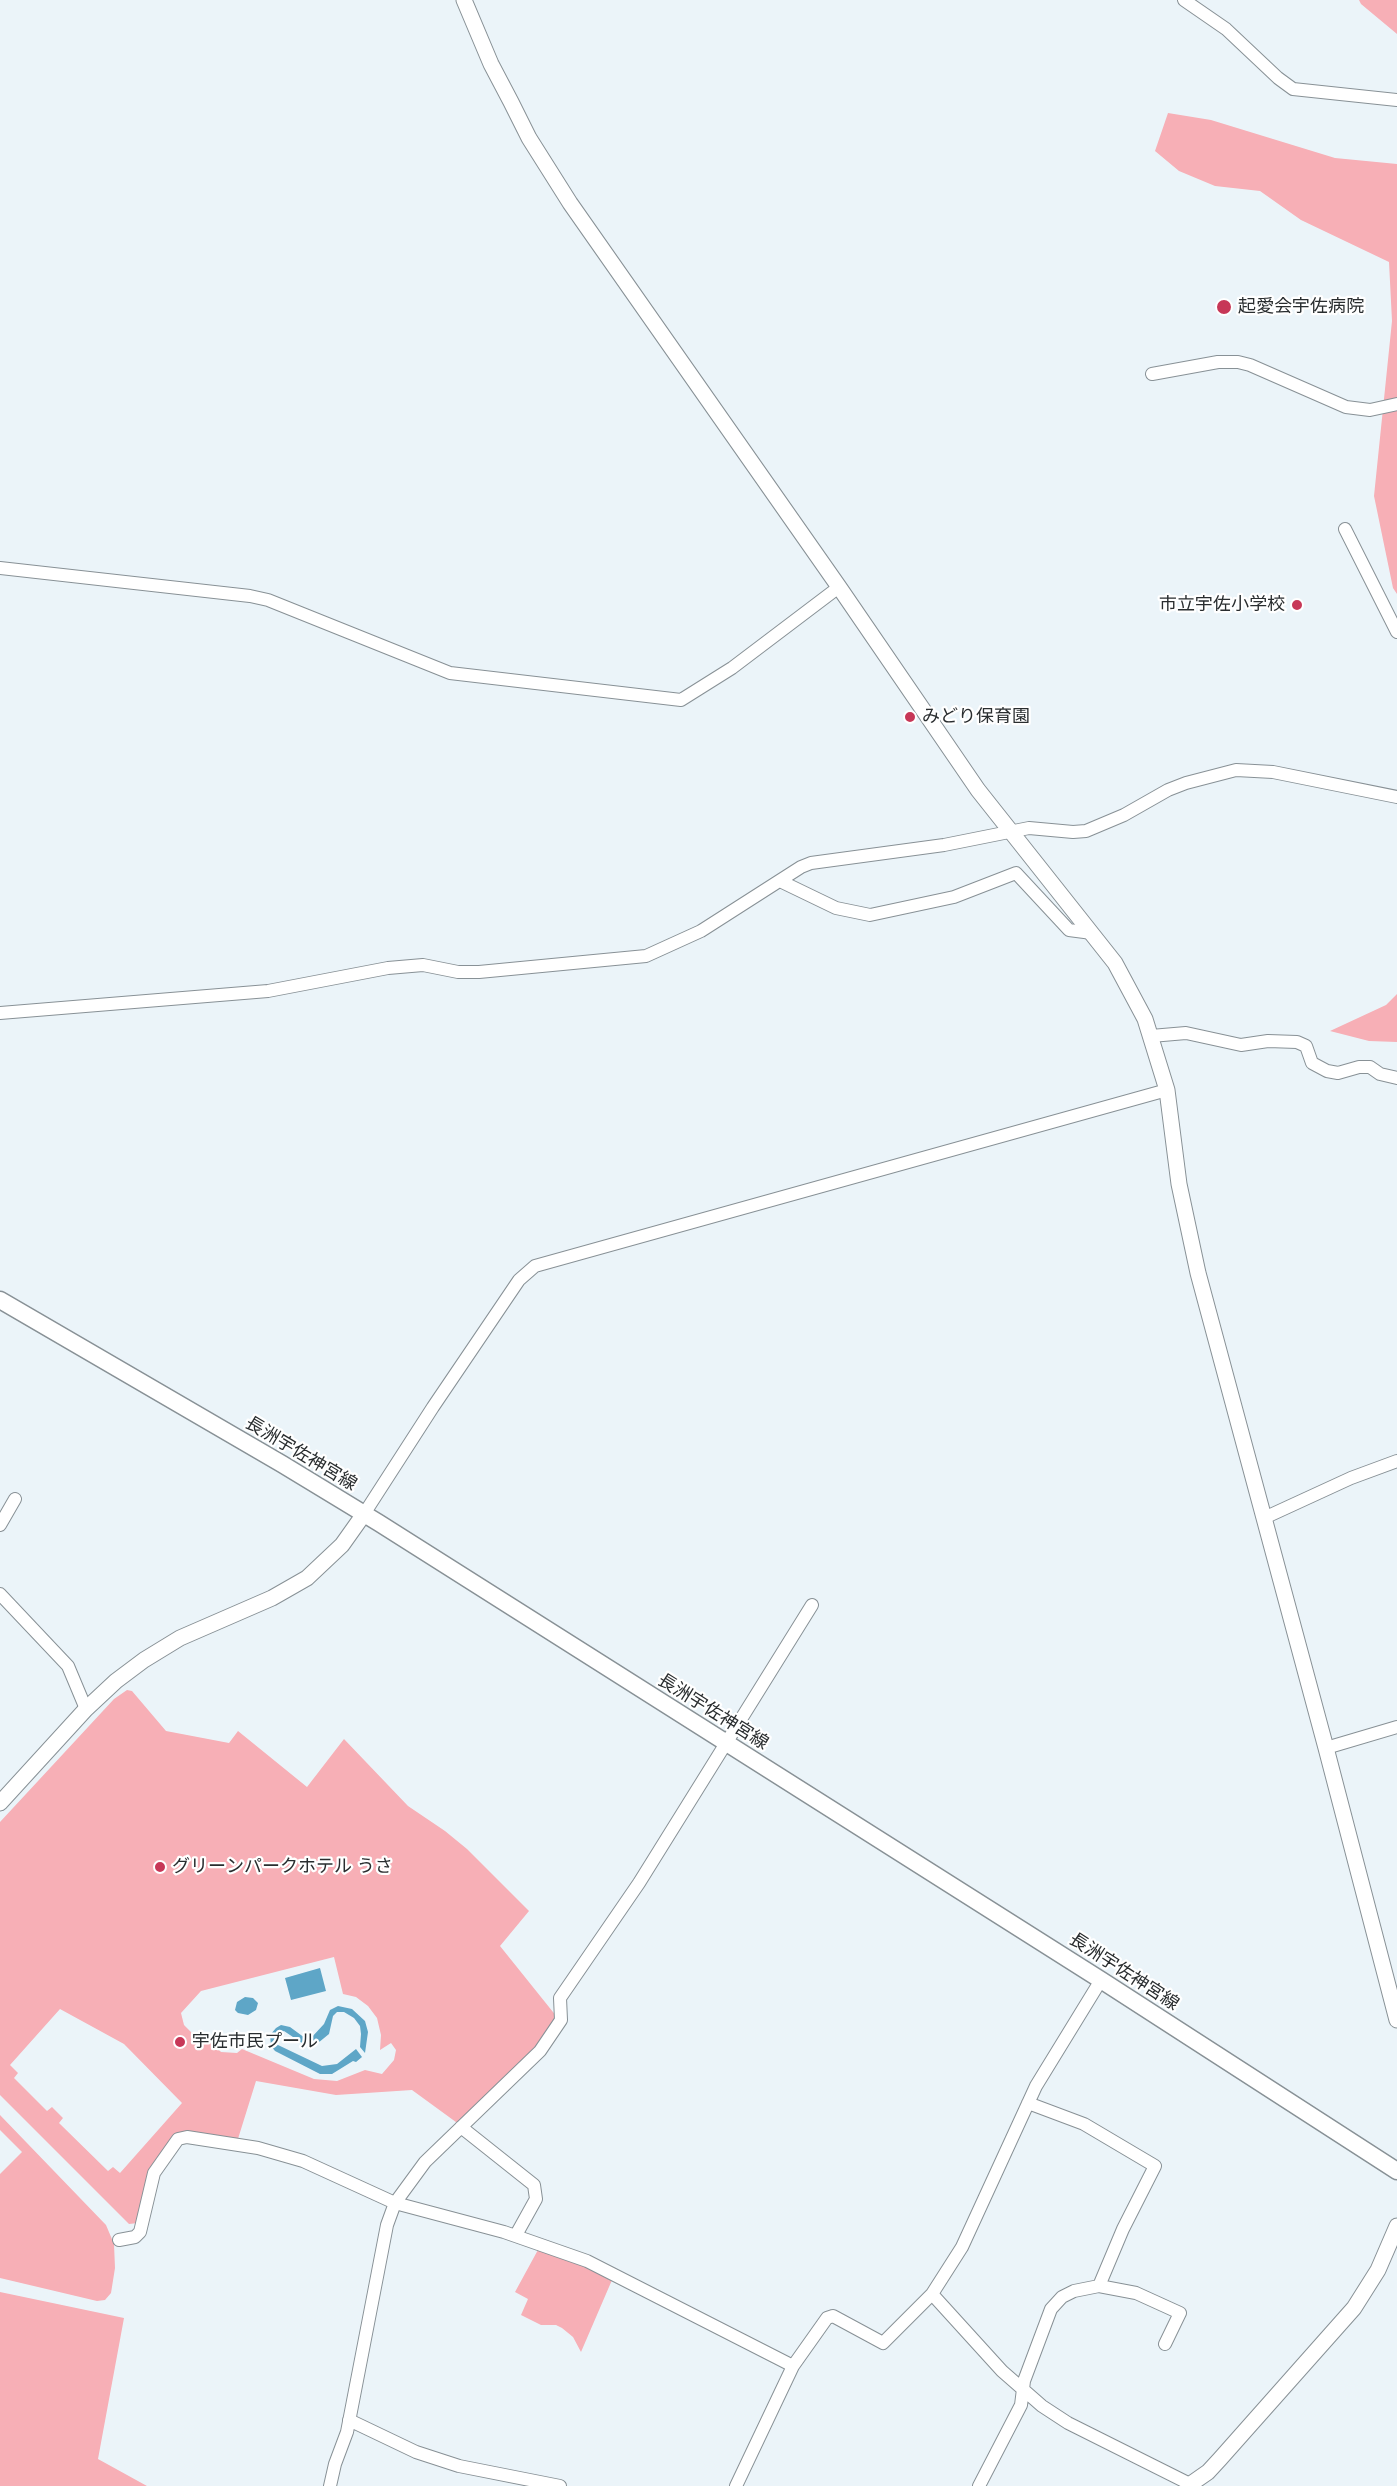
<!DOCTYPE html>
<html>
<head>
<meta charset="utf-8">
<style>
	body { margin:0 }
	canvas { display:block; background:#ebf4f9 }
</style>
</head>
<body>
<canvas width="1397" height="2486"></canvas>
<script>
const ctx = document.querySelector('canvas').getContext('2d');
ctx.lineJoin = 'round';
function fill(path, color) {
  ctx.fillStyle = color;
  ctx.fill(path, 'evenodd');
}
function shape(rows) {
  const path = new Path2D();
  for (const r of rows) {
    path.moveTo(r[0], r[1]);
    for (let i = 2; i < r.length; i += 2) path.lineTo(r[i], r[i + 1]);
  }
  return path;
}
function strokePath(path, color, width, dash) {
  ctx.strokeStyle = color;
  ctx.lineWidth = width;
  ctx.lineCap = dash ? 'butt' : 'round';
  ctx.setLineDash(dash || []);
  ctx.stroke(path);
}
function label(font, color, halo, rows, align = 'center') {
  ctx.font = font + ' "PT Sans","Noto Sans JP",sans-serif';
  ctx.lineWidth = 4.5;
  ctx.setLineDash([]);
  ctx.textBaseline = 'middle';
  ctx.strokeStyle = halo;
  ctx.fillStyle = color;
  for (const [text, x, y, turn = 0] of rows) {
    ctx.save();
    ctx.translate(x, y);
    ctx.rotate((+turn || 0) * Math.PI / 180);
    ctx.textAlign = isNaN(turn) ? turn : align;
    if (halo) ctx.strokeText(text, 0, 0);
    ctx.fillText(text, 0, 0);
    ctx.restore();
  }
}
fill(shape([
	[1359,0,1397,0,1397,34,1361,4],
	[1168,113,1211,120,1335,158,1397,164,1397,594,1393,588,1374,496,1392,321,1389,262,1301,220,1260,191,1215,186,1179,171,1155,151],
	[1397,994,1397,1042,1369,1041,1330,1031,1386,1005],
	[127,1690,132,1691,166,1731,229,1743,238,1731,307,1787,344,1739,408,1806,445,1831,467,1849,529,1911,500,1946,557,2017,546,2040,460,2125,412,2090,336,2095,256,2081,237,2142,192,2132,180,2135,172,2141,138,2223,129,2224,0,2095,0,1822,114,1699],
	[334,1957,343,1994,356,1997,368,2006,377,2018,381,2035,380,2050,391,2043,396,2050,394,2060,382,2074,365,2070,337,2081,314,2079,242,2049,237,2053,221,2052,203,2034,198,2039,184,2025,181,2013,201,1991],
	[60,2009,124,2044,182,2103,120,2173,113,2167,108,2171,59,2123,63,2118,52,2107,47,2111,14,2078,18,2073,10,2065],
	[0,2115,106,2225,114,2244,115,2268,111,2293,105,2300,97,2301,0,2278,0,2174,22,2152,0,2130],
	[539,2248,580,2263,612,2280,581,2352,573,2337,562,2328,556,2325,541,2325,521,2315,528,2299,515,2292],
	[0,2292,124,2318,98,2459,147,2486,0,2486]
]), '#f7afb6');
fill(shape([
	[320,1968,326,1991,291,2000,285,1978],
	[245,1997,253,1998,258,2003,256,2010,248,2015,238,2013,235,2010,237,2002],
	[338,2006,352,2009,365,2021,368,2032,365,2053,360,2047,361,2034,360,2026,354,2018,344,2012,337,2012,333,2016,329,2034,318,2043,302,2043,284,2031,278,2034,275,2041,278,2045,322,2066,337,2064,356,2049,362,2057,356,2062,353,2061,332,2074,320,2074,275,2051,271,2046,270,2035,276,2028,281,2025,290,2027,305,2038,311,2038,324,2024,330,2010]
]), '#5ea6c7');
const minor = shape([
	[1184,0,1226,29,1278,78,1293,89,1397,100],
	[1152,374,1218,362,1238,362,1250,365,1346,407,1370,410,1397,404],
	[1345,529,1397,632],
	[0,568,250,596,268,600,450,673,681,700,732,668,839,587],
	[780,881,836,908,870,915,954,897,1016,873,1069,930,1092,933],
	[0,1013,268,991,388,968,423,965,458,972,479,972,646,956,701,931,801,867,811,863,944,845,1029,828,1073,832,1086,831,1124,815,1168,790,1186,783,1236,770,1273,772,1397,797],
	[1151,1036,1186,1033,1241,1045,1268,1041,1297,1042,1306,1046,1312,1063,1327,1071,1338,1073,1359,1067,1370,1067,1380,1074,1397,1078],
	[364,1514,433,1407,519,1280,535,1266,1167,1090],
	[1264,1518,1351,1478,1397,1461],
	[0,1525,15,1499],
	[0,1594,68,1666,86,1709],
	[1326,1748,1397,1727],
	[1028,2103,1084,2124,1155,2166,1123,2229,1099,2286],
	[461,2127,534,2185,536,2199,516,2235],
	[119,2240,135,2237,140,2232,154,2173,178,2139,187,2137,258,2148,303,2161,395,2203,504,2232,587,2261,793,2366],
	[932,2294,1002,2371,1042,2406,1068,2423,1194,2486],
	[349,2420,416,2452,459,2466,560,2486],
	[330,2486,335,2464,347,2432,387,2225,395,2203,425,2162,540,2051,561,2020,560,1998,639,1883,812,1605],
	[736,2486,793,2366,827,2318,833,2316,883,2343,932,2294,962,2247,1036,2086,1101,1980],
	[979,2486,1021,2405,1024,2381,1051,2309,1062,2297,1074,2291,1099,2286,1136,2293,1180,2313,1165,2344]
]);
const tertiary = shape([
	[464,0,491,64,511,102,529,138,570,203,839,587,978,790,1115,963,1145,1019,1167,1090,1179,1184,1198,1273,1326,1748,1397,2020],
	[0,1803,86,1709,116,1681,144,1660,180,1638,272,1598,307,1578,342,1545,364,1514],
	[1188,2486,1208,2472,1220,2459,1354,2308,1378,2270,1397,2226]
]);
const secondary = shape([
	[0,1300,282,1464,379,1523,1101,1980,1397,2171]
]);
strokePath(minor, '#889196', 14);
strokePath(tertiary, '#889196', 17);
strokePath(secondary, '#889196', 19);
strokePath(minor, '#fff', 12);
strokePath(tertiary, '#fff', 15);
strokePath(secondary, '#fff', 16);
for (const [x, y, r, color] of [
	[1224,307,8,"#c73757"],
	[1297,605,6,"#c73757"],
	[910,717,6,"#c73757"],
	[160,1867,6,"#c73757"],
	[180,2042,6,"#c73757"]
]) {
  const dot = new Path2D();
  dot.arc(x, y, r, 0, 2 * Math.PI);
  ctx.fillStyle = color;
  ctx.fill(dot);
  strokePath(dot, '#fff', 2);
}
label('18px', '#292d2f', '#fff', [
	["起愛会宇佐病院",1238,307],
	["市立宇佐小学校",1285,605,"right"],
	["みどり保育園",922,717],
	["グリーンパークホテル うさ",172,1867],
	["宇佐市民プール",192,2042]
], 'left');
label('18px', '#292d2f', '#fff', [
	["長洲宇佐神宮線",301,1454,31],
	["長洲宇佐神宮線",713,1712,32],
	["長洲宇佐神宮線",1124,1972,33]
]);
</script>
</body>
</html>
